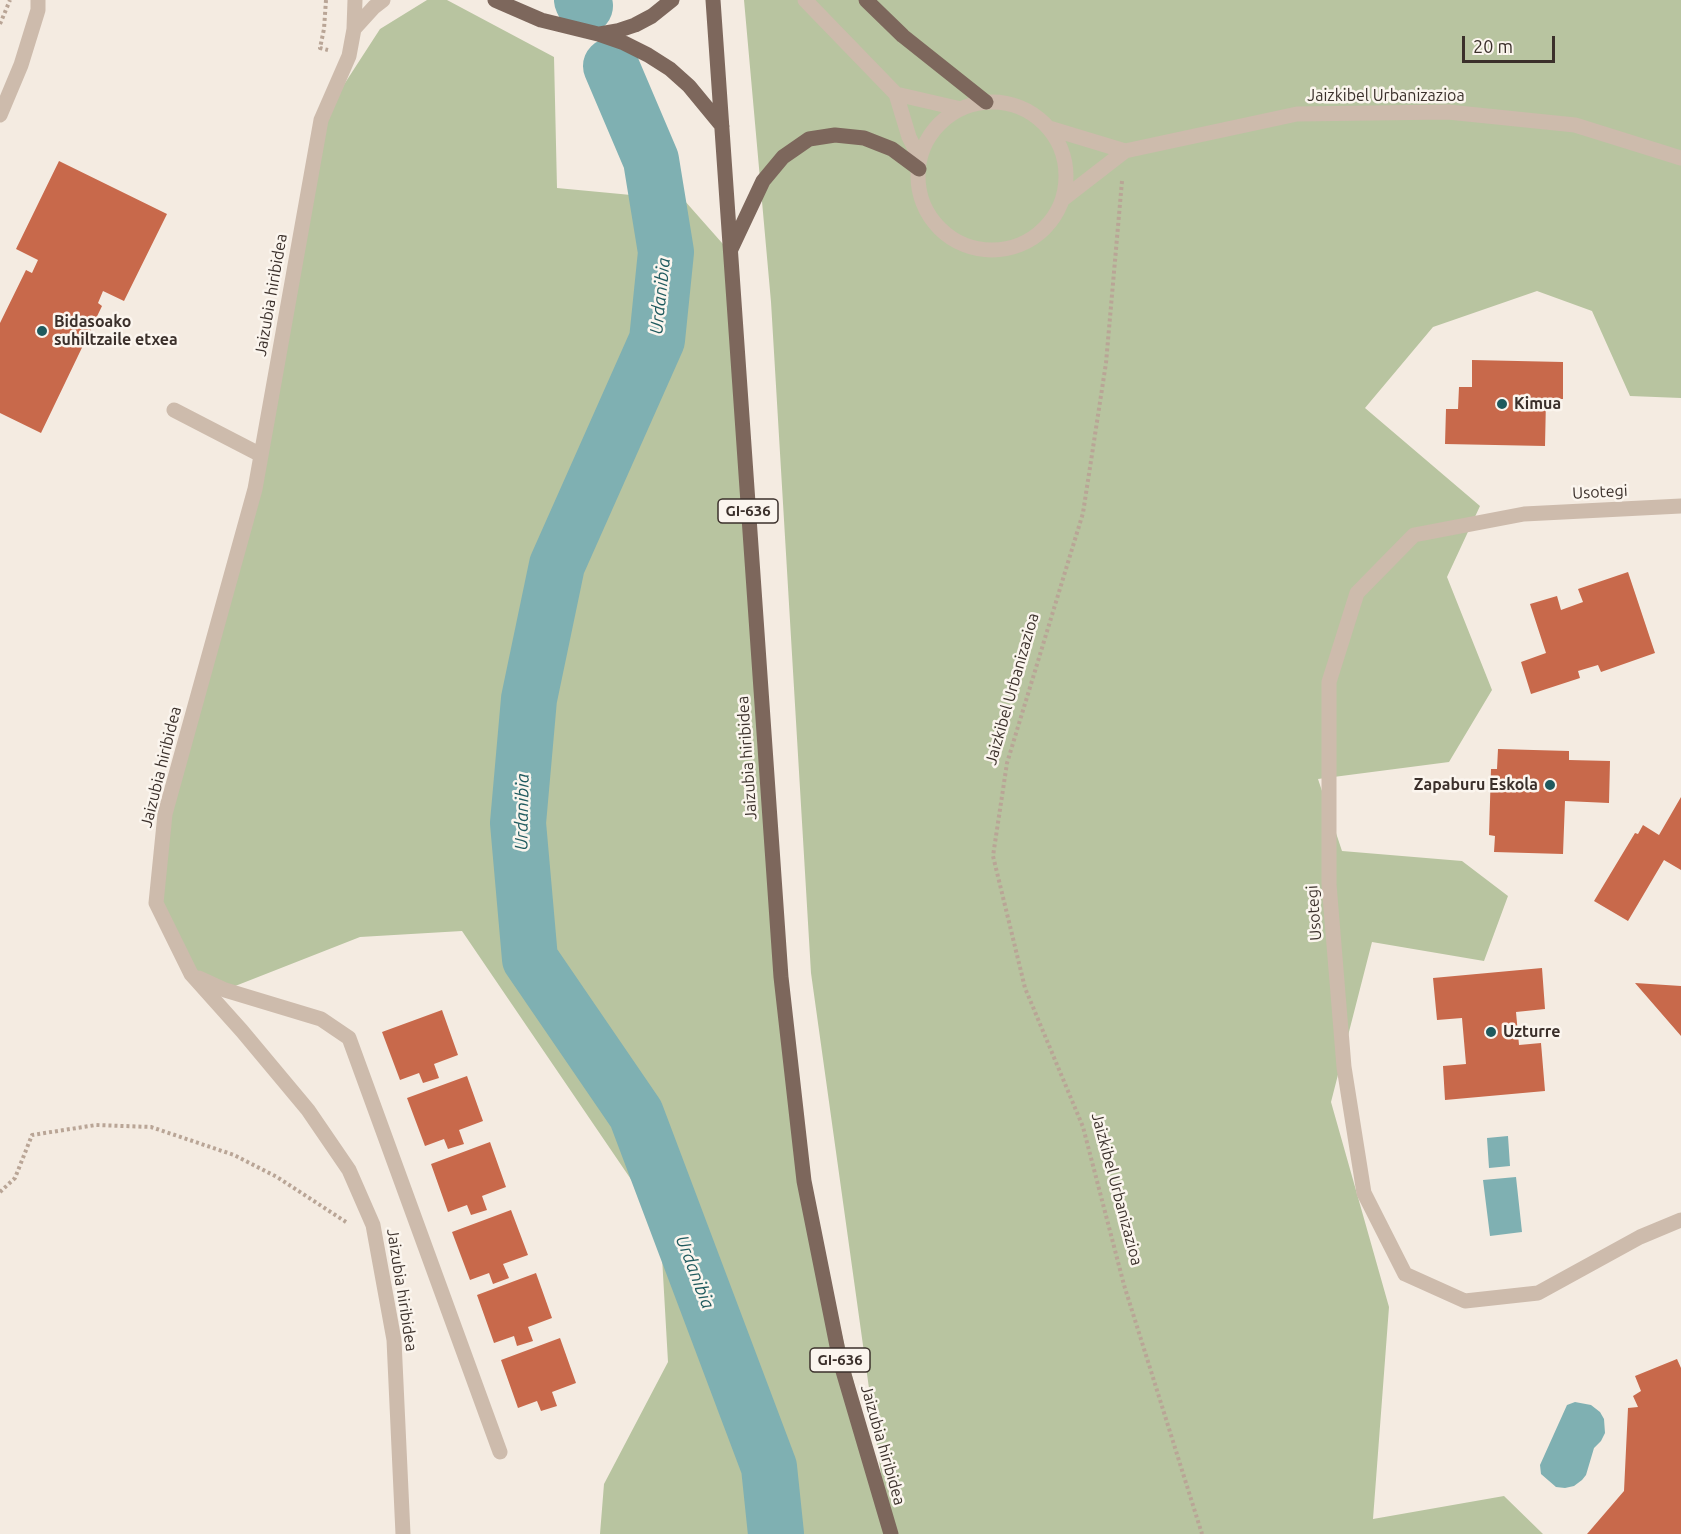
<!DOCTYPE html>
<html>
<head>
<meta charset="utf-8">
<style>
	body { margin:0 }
	#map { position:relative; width:1681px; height:1534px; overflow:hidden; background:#f4ebe1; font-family:Ubuntu,sans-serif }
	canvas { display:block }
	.scale { position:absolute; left:1462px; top:36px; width:93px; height:27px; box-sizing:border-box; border:3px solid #3b302b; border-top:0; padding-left:8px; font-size:18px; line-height:21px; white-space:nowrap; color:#3b302b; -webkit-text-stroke:4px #fbf5ee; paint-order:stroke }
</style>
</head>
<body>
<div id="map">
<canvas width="1681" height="1534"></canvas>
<div class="scale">20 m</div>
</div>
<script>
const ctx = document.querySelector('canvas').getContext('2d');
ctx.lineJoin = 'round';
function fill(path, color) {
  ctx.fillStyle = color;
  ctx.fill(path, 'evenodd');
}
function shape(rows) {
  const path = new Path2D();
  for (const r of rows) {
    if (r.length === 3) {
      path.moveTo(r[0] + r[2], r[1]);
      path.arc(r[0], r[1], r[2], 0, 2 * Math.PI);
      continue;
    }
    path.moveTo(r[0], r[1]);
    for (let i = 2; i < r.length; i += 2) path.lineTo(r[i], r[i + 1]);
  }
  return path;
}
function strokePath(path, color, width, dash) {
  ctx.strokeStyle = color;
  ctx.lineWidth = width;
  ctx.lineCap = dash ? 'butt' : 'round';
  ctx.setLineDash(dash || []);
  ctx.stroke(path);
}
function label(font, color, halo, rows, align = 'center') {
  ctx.font = font + ' Ubuntu,sans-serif';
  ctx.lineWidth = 5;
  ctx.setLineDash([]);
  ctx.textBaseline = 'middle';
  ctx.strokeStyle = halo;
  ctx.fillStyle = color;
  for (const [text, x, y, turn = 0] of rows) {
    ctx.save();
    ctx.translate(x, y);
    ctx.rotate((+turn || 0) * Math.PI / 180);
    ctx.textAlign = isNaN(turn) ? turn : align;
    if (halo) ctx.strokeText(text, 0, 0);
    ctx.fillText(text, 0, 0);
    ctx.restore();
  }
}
fill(shape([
	[427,0,447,0,554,57,557,188,684,200,730,252,804,1181,887,1517,811,973,771,302,744,0,1681,0,1681,398,1630,396,1592,311,1537,291,1433,327,1365,408,1480,506,1447,577,1492,690,1449,762,1318,779,1342,851,1462,861,1508,896,1484,961,1372,942,1331,1102,1389,1307,1373,1519,1504,1496,1543,1534,600,1534,604,1484,668,1362,660,1222,462,931,360,937,225,990,191,974,156,903,165,814,255,489,321,120,380,29]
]), '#b8c4a0');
fill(shape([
	[1508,1136,1510,1166,1489,1168,1487,1138],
	[1516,1177,1522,1232,1490,1236,1483,1180],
	[1575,1402,1591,1405,1600,1412,1604,1419,1605,1433,1601,1441,1594,1448,1586,1475,1582,1480,1574,1486,1565,1488,1556,1487,1541,1474,1540,1465,1567,1405]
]), '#7fb0b2');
strokePath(shape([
	[582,0,585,6],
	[611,66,651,160,666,252,657,340,557,565,529,699,518,823,530,959,636,1114,769,1467,776,1534]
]), '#7fb0b2', 56);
fill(shape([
	[59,161,167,214,124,301,103,291,98,303,102,306,41,433,0,413,0,323,26,270,32,273,38,260,16,249],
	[1472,360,1563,362,1563,399,1546,399,1545,446,1445,444,1446,409,1458,409,1459,387,1472,387],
	[1628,572,1655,653,1601,672,1598,665,1578,671,1580,678,1531,694,1521,662,1546,653,1530,604,1557,596,1561,610,1583,602,1578,589],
	[1498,749,1569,751,1569,760,1610,761,1609,803,1565,801,1563,854,1494,852,1495,836,1489,835,1491,769,1497,769],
	[1681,797,1681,870,1664,860,1628,921,1594,901,1635,833,1638,834,1643,825,1659,835],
	[1542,968,1545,1009,1516,1012,1519,1045,1541,1043,1545,1091,1445,1100,1443,1066,1466,1064,1462,1018,1437,1020,1433,978],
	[1635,983,1681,986,1681,1036],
	[442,1010,458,1055,434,1064,439,1078,423,1083,419,1073,400,1080,382,1032],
	[467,1076,483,1121,459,1130,464,1144,448,1149,444,1139,425,1146,407,1098],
	[490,1142,506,1187,482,1196,487,1210,471,1215,467,1205,448,1212,431,1164],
	[511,1210,528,1255,503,1264,509,1278,493,1284,489,1273,470,1280,452,1232],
	[536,1273,552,1318,528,1327,533,1341,517,1346,514,1336,494,1343,477,1295],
	[560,1338,576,1383,552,1392,557,1406,541,1411,537,1401,518,1408,501,1360],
	[1677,1359,1681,1368,1681,1534,1587,1534,1624,1491,1628,1408,1638,1407,1633,1396,1641,1391,1635,1376]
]), '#c8694b');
strokePath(shape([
	[326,0,324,29,320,48,328,50],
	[0,24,10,0],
	[1122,181,1106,363,1083,513,1007,763,993,856,1025,988,1083,1127,1124,1285,1202,1534],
	[0,1192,15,1178,32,1135,96,1125,151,1127,234,1155,277,1177,346,1222]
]), '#b9a596', 4, [3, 3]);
strokePath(shape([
	[355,0,354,29,349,56,321,120,255,489,165,814,156,903,191,974,242,1031,308,1110,349,1170,373,1225,394,1340,403,1534],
	[805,0,896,94,909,137,920,159],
	[354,29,374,7,383,0],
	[896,94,961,109],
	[992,176,74],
	[0,115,21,65,38,10,38,0],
	[1049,128,1125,151],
	[1063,199,1125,151,1297,114,1448,112,1575,125,1681,158],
	[174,410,261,455],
	[1681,506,1524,514,1414,535,1357,593,1329,682,1329,884,1344,1067,1364,1193,1405,1274,1465,1301,1538,1293,1640,1237,1681,1220],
	[199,978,225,990,321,1019,349,1038,500,1452]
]), '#cdbbac', 15);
strokePath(shape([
	[495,0,541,20,598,34,624,43,648,55,670,69,689,86,722,126],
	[713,0,781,977,804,1181,840,1361,891,1534],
	[866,0,903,36,986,102],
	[600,34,617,31,635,25,652,16,672,0],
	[731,249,763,181,783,157,809,139,835,135,864,138,892,149,919,169]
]), '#7d675c', 15);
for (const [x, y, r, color] of [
	[42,331,6,"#1f5a5e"],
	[1502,404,6,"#1f5a5e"],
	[1550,785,6,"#1f5a5e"],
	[1491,1032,6,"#1f5a5e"]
]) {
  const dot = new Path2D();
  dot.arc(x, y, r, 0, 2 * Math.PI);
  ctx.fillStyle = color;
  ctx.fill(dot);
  strokePath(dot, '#fbf5ee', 2);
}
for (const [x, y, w] of [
	[748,511,60],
	[840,1360,60]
]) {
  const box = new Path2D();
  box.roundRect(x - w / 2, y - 12, w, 24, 4.5);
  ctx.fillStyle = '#fbf5ee';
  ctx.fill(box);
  strokePath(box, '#3b302b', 1.5);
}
label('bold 15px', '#3b302b', null, [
	["GI-636",748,511],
	["GI-636",840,1360]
]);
label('16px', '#3b302b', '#fbf5ee', [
	["Jaizkibel Urbanizazioa",1386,96],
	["Jaizubia hiribidea",271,295,-80],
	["Usotegi",1600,492,-3],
	["Jaizkibel Urbanizazioa",1012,689,-74],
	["Jaizubia hiribidea",747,758,-94],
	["Jaizubia hiribidea",161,767,-76],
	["Usotegi",1314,913,-94],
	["Jaizkibel Urbanizazioa",1117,1189,75],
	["Jaizubia hiribidea",402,1290,81],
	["Jaizubia hiribidea",883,1445,74]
]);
label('bold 16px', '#3b302b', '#fbf5ee', [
	["Bidasoako",54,322],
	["suhiltzaile etxea",54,340],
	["Kimua",1514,404],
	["Zapaburu Eskola",1538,785,"right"],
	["Uzturre",1503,1032]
], 'left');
label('italic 18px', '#1f5a5e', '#fbf5ee', [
	["Urdanibia",660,296,-84],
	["Urdanibia",522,812,-89],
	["Urdanibia",695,1272,69]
]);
</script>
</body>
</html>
